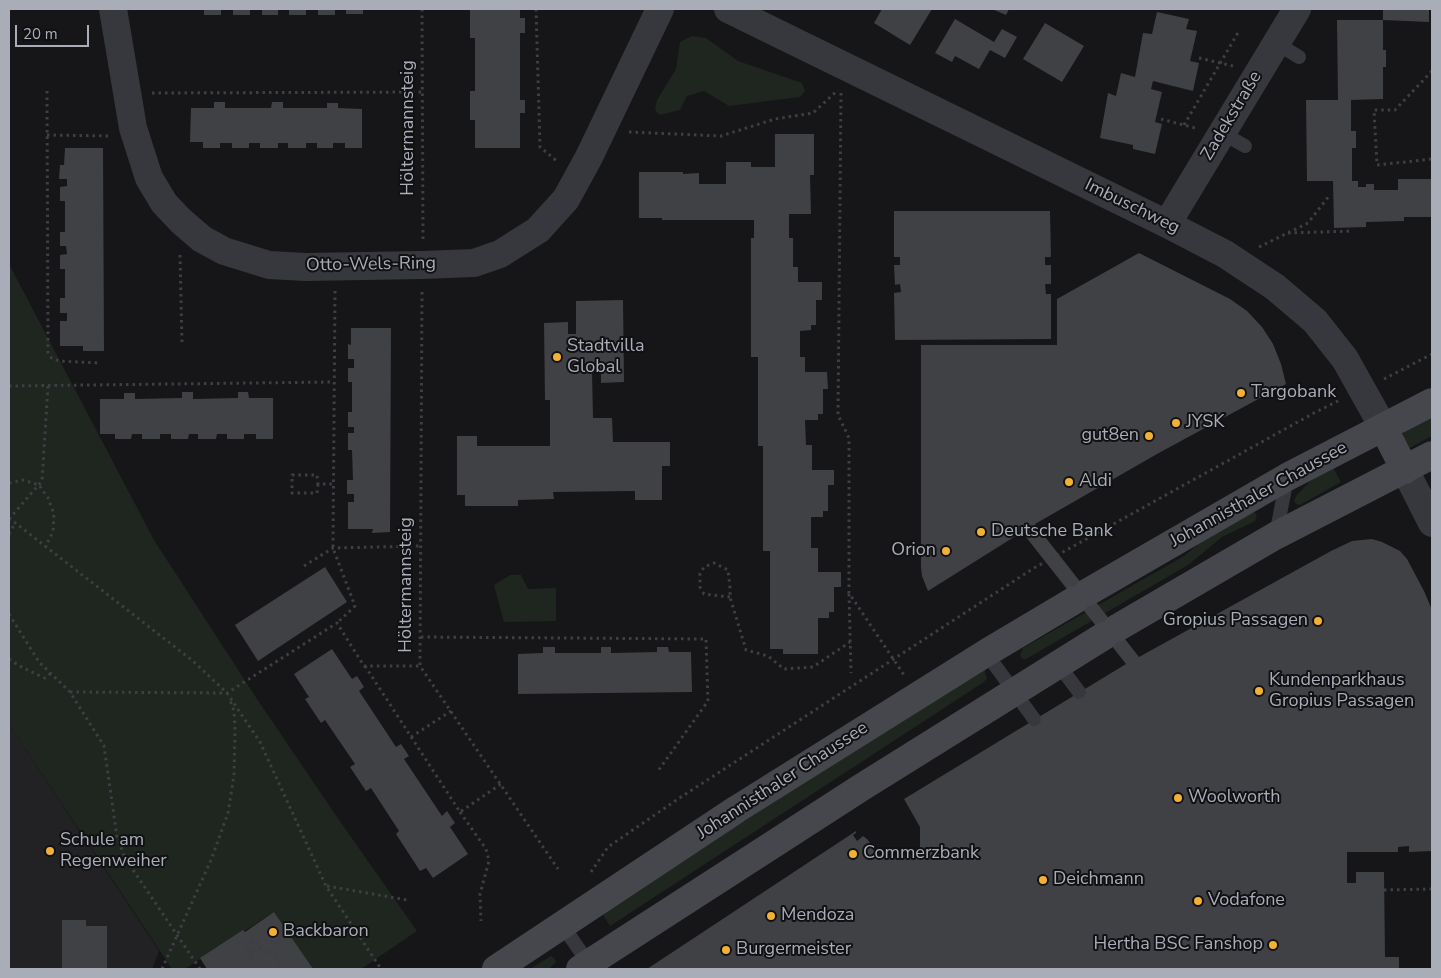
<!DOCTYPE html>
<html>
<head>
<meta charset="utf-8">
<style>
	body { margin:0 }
	#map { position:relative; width:1441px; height:978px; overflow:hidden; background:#161618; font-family:"Nunito Sans",sans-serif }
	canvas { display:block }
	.frame { position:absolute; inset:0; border:10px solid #a8adb8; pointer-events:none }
	.scale { position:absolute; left:15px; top:25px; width:74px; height:22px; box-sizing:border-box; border:2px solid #a8adb8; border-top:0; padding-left:6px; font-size:15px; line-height:18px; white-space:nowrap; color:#a8adb8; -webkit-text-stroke:4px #111113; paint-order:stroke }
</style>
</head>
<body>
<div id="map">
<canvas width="1441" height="978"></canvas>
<div class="frame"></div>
<div class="scale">20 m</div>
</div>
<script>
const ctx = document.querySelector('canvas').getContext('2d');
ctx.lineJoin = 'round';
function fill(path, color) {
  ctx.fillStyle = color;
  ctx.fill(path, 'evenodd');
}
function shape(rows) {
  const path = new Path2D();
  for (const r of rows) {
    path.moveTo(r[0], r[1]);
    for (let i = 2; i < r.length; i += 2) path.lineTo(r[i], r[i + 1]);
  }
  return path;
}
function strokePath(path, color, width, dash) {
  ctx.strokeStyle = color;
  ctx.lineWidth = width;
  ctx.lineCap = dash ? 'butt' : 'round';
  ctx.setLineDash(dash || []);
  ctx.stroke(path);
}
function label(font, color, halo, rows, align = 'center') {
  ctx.font = font + ' "Nunito Sans",sans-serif';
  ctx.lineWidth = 4;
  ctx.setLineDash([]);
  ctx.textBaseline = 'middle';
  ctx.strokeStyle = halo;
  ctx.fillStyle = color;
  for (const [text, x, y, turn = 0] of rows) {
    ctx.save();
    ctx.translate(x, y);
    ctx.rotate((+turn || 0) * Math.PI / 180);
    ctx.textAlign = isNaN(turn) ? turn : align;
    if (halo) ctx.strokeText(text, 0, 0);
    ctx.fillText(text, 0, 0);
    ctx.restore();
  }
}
fill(shape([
	[9,724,159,951,152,969,9,969]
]), '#222225');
fill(shape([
	[692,36,706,38,738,61,802,83,805,91,800,97,729,106,704,91,687,96,680,110,660,115,655,110,657,100,676,69,680,42],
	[9,264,154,540,257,699,337,817,417,931,361,969,311,969,274,912,185,969,172,969,9,724],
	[1432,415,1432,436,1404,451,1401,437,1405,431],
	[1333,467,1341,482,1300,505,1296,504,1294,501,1296,496,1314,477],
	[1251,511,1257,514,1255,521,1222,537,1188,565,1026,659,1023,659,1020,656,1023,648,1184,556,1216,530],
	[510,575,521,575,528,589,556,588,556,621,504,622,494,585],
	[984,669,987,678,984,682,610,926,601,911],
	[551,956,554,958,556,962,549,969,530,969]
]), '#1e261f');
fill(shape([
	[204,9,221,9,221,15,204,15],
	[233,9,250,9,250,15,233,15],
	[262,9,278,9,278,15,262,15],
	[289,9,306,9,306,15,289,15],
	[318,9,335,9,335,15,318,15],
	[346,9,363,9,363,14,346,14],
	[474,9,520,9,520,18,525,18,525,33,520,33,520,100,525,100,525,113,520,113,520,148,475,148,475,120,470,120,470,91,475,91,475,38,470,38,470,10],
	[882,9,932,9,910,45,874,23],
	[992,9,1009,9,1006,15],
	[1383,9,1429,9,1429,22,1383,20,1383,50,1386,50,1386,67,1383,67,1383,99,1351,100,1351,131,1356,131,1356,148,1352,148,1352,181,1358,181,1358,187,1366,187,1366,184,1374,184,1374,190,1398,190,1398,179,1432,179,1432,217,1404,217,1404,221,1366,222,1366,227,1334,228,1333,181,1307,181,1306,100,1338,100,1337,20,1383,20],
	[1157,12,1189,19,1186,29,1197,31,1190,61,1199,63,1193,91,1153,81,1151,89,1162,92,1155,122,1162,124,1155,154,1133,149,1133,145,1100,138,1108,93,1116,96,1121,73,1135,77,1143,33,1152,34],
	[955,19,994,42,1002,29,1017,37,1005,58,990,50,979,69,955,56,952,62,935,53],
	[1045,23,1084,46,1062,82,1023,59],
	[214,102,225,102,225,108,271,108,272,102,283,102,283,108,327,108,327,103,338,103,338,108,362,109,362,148,345,148,345,143,333,143,333,148,317,148,317,143,306,143,306,148,288,148,288,143,278,143,278,148,260,148,260,143,249,143,249,148,232,148,232,143,220,143,220,148,203,148,203,142,190,142,191,108,214,108],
	[775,134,814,134,814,175,810,175,811,214,789,214,789,238,793,238,793,267,798,267,798,282,822,282,822,300,816,300,816,325,811,325,811,330,800,331,800,357,805,357,805,372,827,372,828,389,823,389,823,414,818,414,818,420,805,420,806,445,812,445,812,470,834,470,834,485,828,485,828,511,823,511,823,517,811,517,811,548,818,548,818,572,841,572,841,587,834,587,834,612,829,612,829,618,818,618,818,654,783,654,783,649,770,649,770,551,763,551,763,446,758,446,758,357,751,357,751,238,754,238,754,220,662,220,662,218,639,218,639,172,683,172,683,174,699,173,699,184,726,184,726,162,751,162,751,167,775,167],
	[65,148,103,148,104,351,83,351,83,346,60,346,60,321,67,321,67,313,60,313,60,298,65,298,65,269,60,269,60,255,67,254,66,246,60,246,60,232,65,232,65,201,60,201,60,187,67,186,67,179,59,179,60,165,64,165],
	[894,211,1050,211,1051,257,1045,257,1045,265,1051,265,1051,284,1045,284,1046,294,1051,294,1051,339,895,340,894,293,901,292,900,284,895,285,894,265,900,265,900,257,894,257],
	[1139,253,1230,299,1247,311,1262,327,1273,344,1281,364,1286,384,1157,454,1035,524,1139,657,1331,551,1352,541,1372,539,1382,542,1400,551,1407,559,1424,591,1432,610,1432,851,1409,852,1409,846,1398,847,1398,852,1347,852,1347,883,1356,883,1356,872,1384,872,1385,957,1399,957,1399,969,647,969,856,831,856,833,853,835,857,841,863,836,867,839,875,849,879,859,920,853,920,827,904,799,1126,664,1022,532,928,591,922,576,921,567,921,345,1057,345,1057,299],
	[623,300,624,382,601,383,601,371,592,371,593,418,612,418,613,442,670,442,670,466,662,466,662,500,635,500,635,491,553,492,554,499,518,500,518,506,465,506,465,495,457,495,457,436,477,436,477,446,550,446,550,400,545,400,544,323,568,322,568,334,576,334,576,301],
	[351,328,391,328,390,532,372,533,373,529,348,529,348,502,354,502,354,494,347,494,347,480,353,480,352,450,348,450,348,433,354,433,354,427,348,427,348,412,352,412,352,382,348,382,348,368,354,368,354,359,348,359,348,344,351,345],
	[182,392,193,392,193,399,238,398,238,392,248,392,249,398,273,398,273,439,256,439,256,434,244,434,244,439,227,439,227,434,217,434,216,439,198,439,198,434,189,434,188,439,171,439,171,434,160,434,160,439,142,439,142,434,132,434,131,439,115,439,115,434,100,434,100,399,124,399,124,393,135,393,135,399,182,398],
	[325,567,347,602,258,661,235,625],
	[543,647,555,647,555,653,601,653,601,647,611,647,611,653,657,652,657,647,668,647,669,652,691,652,692,692,518,694,518,654,543,653],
	[332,649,352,679,357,676,364,687,359,691,396,747,401,744,409,756,404,759,442,816,447,811,455,823,450,827,468,854,433,878,426,868,420,871,396,834,399,831,371,788,366,791,350,767,355,764,325,720,321,723,305,699,309,697,294,674],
	[274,912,313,969,207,969,200,958,243,930,245,932],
	[62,920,86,920,86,926,107,926,107,969,62,969]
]), '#404145');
strokePath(shape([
	[422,9,423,239],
	[536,9,540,147,558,162],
	[1199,58,1233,66],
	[1432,71,1395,110,1374,110,1377,165,1432,159],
	[47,91,48,353,50,357,59,361,98,363],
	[152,93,424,92],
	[841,93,838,415,849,438,849,593,904,675],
	[1161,119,1195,128],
	[1184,125,1239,31],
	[629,132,721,136,775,119,813,113,838,90],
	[47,135,110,136],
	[1288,233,1353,231],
	[1259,247,1308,223,1329,196],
	[180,255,182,344],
	[335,291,333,548,355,606,337,623],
	[422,292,420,666,558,869],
	[1384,379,1432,354],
	[9,386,333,382],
	[9,483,23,480,39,485,48,498,54,514,53,532,45,547],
	[318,484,317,493,292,493,292,475,317,475,318,484,333,484],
	[9,518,193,661,227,693,260,742,326,886,381,969],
	[9,519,42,481,48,386],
	[9,534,15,523],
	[304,566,333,548,421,546],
	[849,594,851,673],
	[730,597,704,594,700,587,700,574,704,567,714,563,728,570,730,588,730,597,746,650,768,656,784,669,813,667,850,642],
	[9,614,39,662,70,692,104,746,117,837,125,858,200,969],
	[421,637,706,639,708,701,658,771],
	[9,659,23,668,45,678,51,673],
	[365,666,460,812,501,784],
	[70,692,227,693,337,623,364,666,420,666],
	[411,737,451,711],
	[460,812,486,849,489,861,480,894,481,921],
	[591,872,608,847,678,799,1034,568,1314,413,1340,400],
	[327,886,407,900],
	[1384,890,1432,889],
	[251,952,258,955],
	[250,959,251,952,247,946,255,940,261,950,272,953,284,969],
	[162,969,211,860,228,813,234,775,235,729,234,711,230,700]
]), '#3d3f44', 3, [2.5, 4]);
strokePath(shape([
	[1276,43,1299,57],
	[1222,133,1245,146],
	[1276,535,1287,478],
	[986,653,1034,719],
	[1058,664,1079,692],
	[563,926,589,964]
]), '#37383d', 14);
strokePath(shape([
	[113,9,133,128,149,178,164,203,181,221,202,239,224,251,269,265,306,267,422,265,474,263,500,254,538,230,566,199,589,157,660,9],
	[728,9,1167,224,1225,254,1275,287,1315,321,1345,359,1383,427],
	[1167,224,1297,9],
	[1405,470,1432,523]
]), '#37383d', 28);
strokePath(shape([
	[1383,427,1405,470],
	[1088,592,1287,477,1432,402],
	[1117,628,1275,536,1432,455],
	[496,969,737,809,986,653,1075,600],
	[580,969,862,787,1104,636]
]), '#45474d', 28);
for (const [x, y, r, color] of [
	[557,357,5,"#f2b134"],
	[1241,393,5,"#f2b134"],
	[1176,423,5,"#f2b134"],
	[1149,436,5,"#f2b134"],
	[1069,482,5,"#f2b134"],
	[981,532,5,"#f2b134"],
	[946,551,5,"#f2b134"],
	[1318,621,5,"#f2b134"],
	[1259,691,5,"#f2b134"],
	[1178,798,5,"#f2b134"],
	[50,851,5,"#f2b134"],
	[853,854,5,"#f2b134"],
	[1043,880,5,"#f2b134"],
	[1198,901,5,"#f2b134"],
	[771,916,5,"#f2b134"],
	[273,932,5,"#f2b134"],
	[1273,945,5,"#f2b134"],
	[726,950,5,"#f2b134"]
]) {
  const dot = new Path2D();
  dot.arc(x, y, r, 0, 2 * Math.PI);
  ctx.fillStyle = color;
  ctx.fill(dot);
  strokePath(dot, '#111113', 2);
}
label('18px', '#a8adb8', '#111113', [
	["Zadekstraße",1232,116,-59],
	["Höltermannsteig",409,128,-90],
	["Imbuschweg",1132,207,26],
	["Otto-Wels-Ring",371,265,-1],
	["Johannisthaler Chaussee",1259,495,-29],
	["Höltermannsteig",407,585,-90],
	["Johannisthaler Chaussee",783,781,-33]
]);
label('18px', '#a8adb8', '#111113', [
	["Stadtvilla",567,347],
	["Global",567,368],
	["Targobank",1251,393],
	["JYSK",1186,423],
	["gut8en",1139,436,"right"],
	["Aldi",1079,482],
	["Deutsche Bank",991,532],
	["Orion",936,551,"right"],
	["Gropius Passagen",1308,621,"right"],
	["Kundenparkhaus",1269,681],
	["Gropius Passagen",1269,702],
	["Woolworth",1188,798],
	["Schule am",60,841],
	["Regenweiher",60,862],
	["Commerzbank",863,854],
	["Deichmann",1053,880],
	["Vodafone",1208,901],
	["Mendoza",781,916],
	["Backbaron",283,932],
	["Hertha BSC Fanshop",1263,945,"right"],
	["Burgermeister",736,950]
], 'left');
</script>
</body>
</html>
